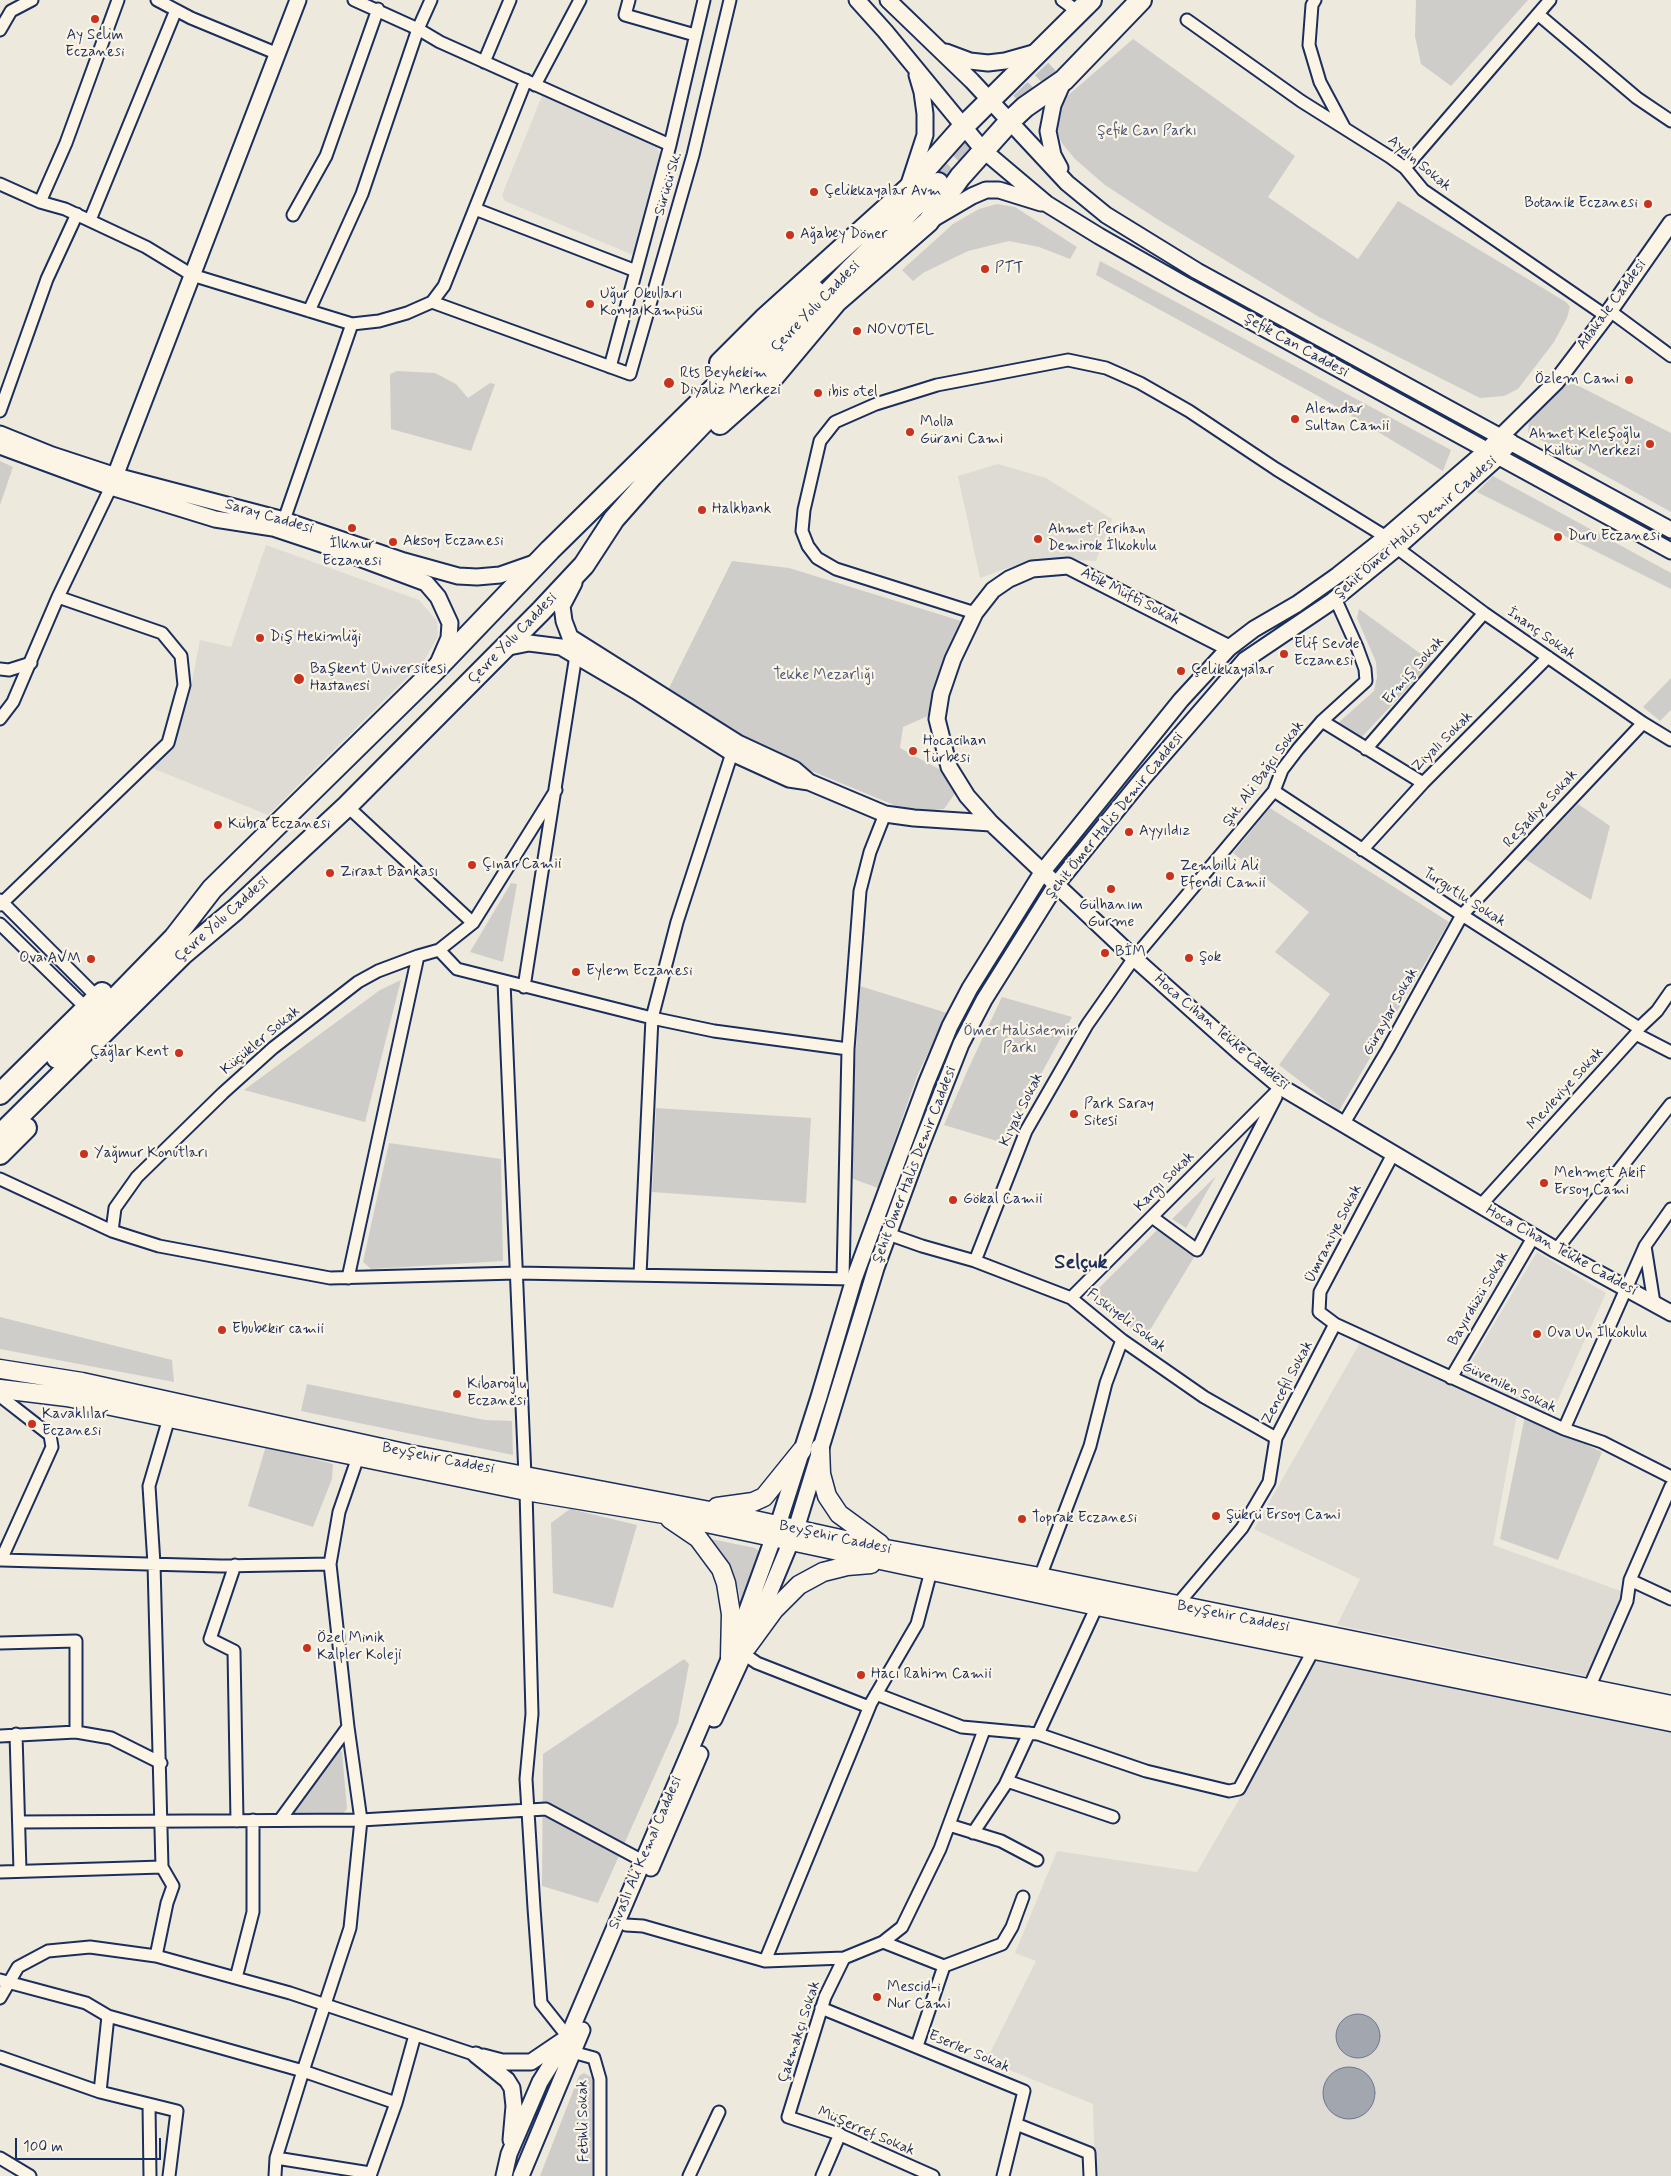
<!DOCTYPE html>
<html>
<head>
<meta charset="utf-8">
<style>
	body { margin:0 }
	#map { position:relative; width:1671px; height:2176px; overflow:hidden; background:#eee9dd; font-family:Mynerve,sans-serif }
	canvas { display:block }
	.scale { position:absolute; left:15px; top:2138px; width:146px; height:22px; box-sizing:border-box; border:2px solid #1b2f5e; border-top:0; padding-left:6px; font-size:15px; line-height:18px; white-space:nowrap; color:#1b2f5e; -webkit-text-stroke:4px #fcf5e5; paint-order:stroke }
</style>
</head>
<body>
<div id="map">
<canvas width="1671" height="2176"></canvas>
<div class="scale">100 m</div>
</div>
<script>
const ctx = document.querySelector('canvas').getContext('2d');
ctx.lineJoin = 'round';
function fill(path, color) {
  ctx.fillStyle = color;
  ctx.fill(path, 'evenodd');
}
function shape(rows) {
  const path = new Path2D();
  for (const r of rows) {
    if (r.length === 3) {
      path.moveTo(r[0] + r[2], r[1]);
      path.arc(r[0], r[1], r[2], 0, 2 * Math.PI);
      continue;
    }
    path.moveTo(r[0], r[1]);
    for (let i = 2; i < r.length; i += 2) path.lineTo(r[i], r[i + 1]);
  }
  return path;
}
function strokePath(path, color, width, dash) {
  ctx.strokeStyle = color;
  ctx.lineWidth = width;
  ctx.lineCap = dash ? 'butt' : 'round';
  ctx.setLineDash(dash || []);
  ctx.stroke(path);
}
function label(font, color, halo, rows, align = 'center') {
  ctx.font = font + ' Mynerve,sans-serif';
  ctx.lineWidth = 4.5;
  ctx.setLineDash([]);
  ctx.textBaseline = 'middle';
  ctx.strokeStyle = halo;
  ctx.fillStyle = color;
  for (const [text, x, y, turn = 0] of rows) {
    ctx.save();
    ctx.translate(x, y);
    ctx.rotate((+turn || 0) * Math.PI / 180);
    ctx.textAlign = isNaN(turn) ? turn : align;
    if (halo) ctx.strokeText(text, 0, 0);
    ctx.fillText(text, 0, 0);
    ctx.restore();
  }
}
fill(shape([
	[544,91,654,142,661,156,633,255,505,201,502,195],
	[998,464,1046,478,1112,519,1096,561,1054,559,1016,565,980,578,958,476],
	[266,545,419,600,437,621,438,636,424,661,268,815,152,768,165,752,175,732,189,696,200,640,231,647],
	[1537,1252,1606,1293,1551,1415,1463,1376],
	[1362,1339,1517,1414,1493,1545,1632,1595,1591,1677,1337,1625,1360,1579,1254,1529],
	[1312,1659,1671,1730,1671,2176,1095,2176,1093,2104,980,2058,991,2051,1036,1961,1015,1953,1057,1851,1197,1872,1266,1753]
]), '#dedbd4');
fill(shape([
	[1416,0,1528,0,1451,86,1421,64,1415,36],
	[1133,39,1295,156,1268,197,1358,259,1398,201,1566,302,1570,307,1567,318,1554,342,1518,389,1504,396,1480,398,1319,317,1157,219,1105,185,1075,159,1061,142,1058,132,1058,115,1065,98],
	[997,204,1015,207,1077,247,1070,259,1039,247,1009,241,968,251,923,273,913,281,902,270,953,224,979,209],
	[1100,261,1451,450,1443,471,1320,397,1096,275],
	[397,371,435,373,456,384,468,398,490,383,495,384,471,451,391,429,390,374],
	[1569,381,1671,433,1671,512,1528,433,1529,421],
	[0,461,13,467,0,505],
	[1493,476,1671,573,1671,589,1477,492],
	[732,561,789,568,961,621,928,716,903,727,900,748,939,769,956,792,944,809,911,812,763,751,667,692],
	[1359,609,1432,662,1360,739,1337,724,1374,691,1377,677,1376,662,1357,618],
	[1671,678,1671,710,1660,721,1643,707],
	[1578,804,1610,826,1591,900,1525,859],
	[1270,808,1449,922,1339,1111,1279,1065,1330,994,1275,952,1309,912,1233,853],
	[511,883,517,884,503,962,470,952],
	[401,980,365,1122,244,1090,380,990],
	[860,986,947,1013,917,1076,878,1188,848,1177],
	[1002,997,1072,1017,1021,1111,1007,1144,944,1125,969,1067],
	[656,1108,811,1118,806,1203,652,1192],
	[389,1143,501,1159,503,1261,371,1269,363,1262],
	[1216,1176,1186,1228,1172,1219],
	[1157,1230,1196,1254,1144,1340,1092,1295],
	[0,1317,172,1360,174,1382,0,1349],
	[307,1384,485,1420,512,1421,513,1455,301,1411],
	[1525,1416,1602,1452,1558,1560,1500,1539],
	[266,1446,333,1464,332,1479,313,1527,248,1506],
	[570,1509,637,1525,613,1608,553,1593,551,1523],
	[711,1539,755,1548,765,1556,742,1608,738,1588,731,1570,722,1556,709,1541],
	[684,1659,689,1664,678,1723,598,1903,542,1886,543,1754],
	[337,1748,342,1752,347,1809,341,1816,294,1815,291,1809],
	[584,2073,596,2080,594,2176,540,2176,579,2076]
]), '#cfcdca');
const water = shape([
	[1358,2036,22],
	[1349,2093,26]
]);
fill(water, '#a2a7af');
strokePath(water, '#6c778f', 1);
strokePath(shape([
	[1020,103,1055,70],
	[938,183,983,139]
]), '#c4c4c4', 20, [20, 10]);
const street = shape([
	[157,0,191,18,278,54],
	[354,0,418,29,431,0],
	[629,0,625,15,695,35],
	[1062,0,1073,8],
	[1315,0,1312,5,1309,45,1320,82,1344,127],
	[1539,15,1637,98,1671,121],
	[1187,20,1301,101,1390,157,1405,168,1423,190,1606,316],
	[0,30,11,11,32,0],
	[484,62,510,0],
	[535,85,580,0],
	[1405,168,1550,0],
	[0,184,40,202,65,209,146,247,192,275,352,324,379,321,407,313,432,302,444,286,526,80],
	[40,202,66,143,118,0],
	[475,209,636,271],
	[293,215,326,156,378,9],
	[90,220,176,10],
	[432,302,630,374,693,155,730,0],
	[309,311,362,194,418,29,440,42,670,145],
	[1610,311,1671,356],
	[610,367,670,145,704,0],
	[0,411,47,279,77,214],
	[284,520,352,324],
	[1397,548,1484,613,1643,723,1671,740],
	[975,613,836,569,817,558,808,546,802,531,804,510,820,441,835,422,876,404,937,385,1068,360,1106,368,1140,383,1189,411,1276,469,1386,537],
	[0,669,9,670,31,663],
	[0,719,13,702,58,597,111,487],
	[1322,721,1423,783],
	[1366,749,1484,613],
	[1274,791,1462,915,1639,1028],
	[347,806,473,923],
	[1362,850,1423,783,1548,657],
	[0,900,97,997],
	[0,905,168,743,184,685,181,656,162,633,58,597],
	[0,924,80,1002,85,1009],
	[439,950,457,969,652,1018,714,1031,848,1049],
	[504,982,525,1476],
	[524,987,576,655],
	[1636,1034,1671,1052],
	[1344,1123,1388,1049,1462,915,1643,723],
	[1393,1154,1320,1292,1319,1312,1335,1324,1564,1429,1602,1442,1671,1477],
	[0,1179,112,1231,159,1246,330,1278,516,1273,854,1279],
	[1480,1206,1636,1034,1639,1028,1657,1011,1671,991],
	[1152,1217,1197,1250,1276,1097],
	[112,1231,115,1208,137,1177,223,1093,273,1048,358,982,378,971,418,956,439,950,473,923,556,790],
	[888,1234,922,1246,975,1261,1071,1298,1122,1340,1204,1397,1276,1438],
	[1645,1246,1654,1303],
	[1556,1250,1671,1104],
	[975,1261,1026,1131,1087,1025,1134,958,1274,791,1282,770,1298,749,1322,721,1366,681,1365,669,1357,647,1335,598],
	[640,1275,652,1018,677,922,732,753],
	[348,1278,418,956],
	[843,1278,848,1049,860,891,870,852,885,814],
	[1071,1298,1281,1087],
	[1451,1378,1534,1236],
	[0,1396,50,1435,52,1447,1,1560,221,1566,330,1564],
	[1564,1429,1645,1246,1671,1209],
	[1671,1486,1630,1580,1671,1599],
	[526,1491,532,1714,526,1779,534,1908,541,2003,568,2037],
	[235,1565,210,1639,234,1651,237,1821],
	[1040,1577,1090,1446,1106,1383,1122,1340],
	[1177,1605,1242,1528,1269,1482,1276,1438,1335,1324],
	[0,1643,76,1641,76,1732],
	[744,1654,757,1663,869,1707],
	[1589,1688,1627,1601,1630,1580],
	[876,1694,962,1727,1038,1734,1146,1771,1229,1791,1239,1789,1314,1649],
	[16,1734,20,1871],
	[1038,1734,1097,1606],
	[0,1736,76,1732,111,1738,161,1763],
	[1007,1781,1113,1817],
	[280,1820,348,1727,330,1564,339,1512,358,1457],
	[19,1822,361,1820,546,1809,643,1861],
	[949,1825,1001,1841,1037,1860],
	[973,1833,1005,1785,1029,1733],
	[0,1872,162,1867],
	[626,1925,643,1926,765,1961,871,1703,917,1624,931,1571],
	[883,1942,944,1966],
	[156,1956,167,1903,173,1886,162,1867,154,1564,149,1486,169,1418],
	[844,1958,825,1997,788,2117,836,2133,933,2176],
	[765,1961,844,1958,883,1942,902,1927,940,1849,984,1730],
	[236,1978,253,1912,253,1820],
	[0,1980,86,2003,108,2016,100,2092],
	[0,1998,18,1967,48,1951,90,1947,156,1956,290,1993,476,2055],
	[821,2008,1024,2091,1003,2176],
	[108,2016,303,2071,396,2103],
	[917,2046,944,1966,1002,1944,1012,1927,1023,1897],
	[572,2052,594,2058,600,2079,600,2176],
	[0,2057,100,2092,177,2111,169,2176],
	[149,2104,150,2176],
	[1016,2124,1089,2153,1090,2176],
	[0,2158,30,2176],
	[276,2158,370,2173],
	[275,2176,276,2158,303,2071,350,1928,361,1820,348,1727],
	[370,2176,396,2103,415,2035],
	[689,2176,719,2112],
	[822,2176,840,2134]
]);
const secondary = shape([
	[857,0,885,31,983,150,1047,204,1099,236,1183,284,1671,551],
	[888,0,972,81,1067,183,1106,215,1197,271,1671,530],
	[946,52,970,61,988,63,1005,61,1037,52],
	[1060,168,1053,155,1048,131,1053,105,1064,80],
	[910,181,925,135,925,114,922,92,917,75],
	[931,220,972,196,986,190,999,190,1041,203],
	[0,434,52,455,116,476,284,520,404,561,458,576,477,577,500,575,537,562],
	[0,446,111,487,215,519,273,528,324,545,426,583,438,597,450,623,449,638,439,661],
	[112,484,298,0],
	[574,583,562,606,564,621,570,637,738,743,794,769,809,782],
	[503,651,509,647,529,643,561,647,636,691,732,753,789,779,809,782,885,814,914,818,991,823,1134,958,1238,1051,1281,1087,1556,1250,1671,1313],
	[991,823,967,796,949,767,937,719,941,694,953,659,975,613,993,590,1009,579,1032,569,1068,566,1229,648],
	[714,1719,744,1654,796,1529,876,1268,918,1153,961,1044,984,1000,1056,885,1143,778,1245,660,1331,602,1397,548,1493,462,1511,442],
	[651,1868,700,1754],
	[476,2055,507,2080,512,2088,514,2106,511,2140],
	[483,2057,502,2062,531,2062,562,2041],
	[504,2176,509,2154,540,2082,568,2037,730,1657,778,1525,819,1397,854,1279,926,1084,950,1026,970,988,1043,871,1181,700,1229,648,1254,629,1297,604,1338,575,1386,537,1487,450,1556,382,1606,316,1671,223],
	[521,2176,582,2030]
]);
const primary = shape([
	[0,1369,82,1382,409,1454,736,1516,886,1549,1040,1577,1671,1705],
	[0,1389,67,1397,526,1491,664,1514,1097,1606,1671,1722],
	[820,1448,821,1474,827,1496,839,1514,880,1544],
	[717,1507,753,1502,764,1497,802,1450],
	[670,1519,698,1538,721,1569,726,1583,731,1614,730,1657],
	[747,1647,774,1610,799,1585,823,1572,847,1566,871,1564]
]);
const highway = shape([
	[720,363,764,319,908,189,963,127,1091,0],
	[720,424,774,376,836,302,928,222,960,177,1010,121,1025,107,1064,80,1141,0],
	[57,1058,174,938,212,889,436,669,550,550,814,290],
	[0,1094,102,993],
	[0,1135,184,953,235,910,347,806,541,611,584,565,614,519,652,476,853,267,938,183],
	[0,1154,26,1128]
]);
strokePath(street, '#1b2f5e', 15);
strokePath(secondary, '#1b2f5e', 19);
strokePath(primary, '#1b2f5e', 21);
strokePath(highway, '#1b2f5e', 24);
strokePath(street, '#fcf5e5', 11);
strokePath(secondary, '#fcf5e5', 15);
strokePath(primary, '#fcf5e5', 18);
strokePath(highway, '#fcf5e5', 20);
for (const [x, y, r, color] of [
	[95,19,5,"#c8321e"],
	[814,192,5,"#c8321e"],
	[1648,204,5,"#c8321e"],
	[790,235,5,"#c8321e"],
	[985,269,5,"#c8321e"],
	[590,304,5,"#c8321e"],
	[857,331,5,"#c8321e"],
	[1629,380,5,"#c8321e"],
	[669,383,6,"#c8321e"],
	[818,393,5,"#c8321e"],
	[1295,419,5,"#c8321e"],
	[910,432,5,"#c8321e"],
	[1650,444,5,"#c8321e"],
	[702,510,5,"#c8321e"],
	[352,528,5,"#c8321e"],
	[1558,537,5,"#c8321e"],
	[1038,539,5,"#c8321e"],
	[393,542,5,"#c8321e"],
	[260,638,5,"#c8321e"],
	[1284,654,5,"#c8321e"],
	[1181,671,5,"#c8321e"],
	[299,679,6,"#c8321e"],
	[913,751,5,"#c8321e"],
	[218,825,5,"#c8321e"],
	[1129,832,5,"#c8321e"],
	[472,865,5,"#c8321e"],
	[330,873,5,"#c8321e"],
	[1170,876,5,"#c8321e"],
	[1111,889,5,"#c8321e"],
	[1105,953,5,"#c8321e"],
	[1189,958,5,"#c8321e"],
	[91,959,5,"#c8321e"],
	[576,972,5,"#c8321e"],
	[179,1053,5,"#c8321e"],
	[1074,1114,5,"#c8321e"],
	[84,1154,5,"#c8321e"],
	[1544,1183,5,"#c8321e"],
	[953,1200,5,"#c8321e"],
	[222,1330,5,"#c8321e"],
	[1537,1334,5,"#c8321e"],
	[457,1394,5,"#c8321e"],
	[32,1424,5,"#c8321e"],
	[1216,1516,5,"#c8321e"],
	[1022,1519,5,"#c8321e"],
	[307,1648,5,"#c8321e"],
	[861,1675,5,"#c8321e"],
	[877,1997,5,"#c8321e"]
]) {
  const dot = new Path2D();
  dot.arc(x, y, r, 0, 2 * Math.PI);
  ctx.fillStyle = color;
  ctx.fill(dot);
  strokePath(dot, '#fcf5e5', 2);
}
label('15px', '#1b2f5e', '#fcf5e5', [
	["Ay Selim",95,36,"center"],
	["Eczanesi",95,53,"center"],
	["Çelikkayalar Avm",824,192],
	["Botanik Eczanesi",1638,204,"right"],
	["Ağabey Döner",800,235],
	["PTT",995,269],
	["Uğur Okulları",600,295],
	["Konya Kampüsü",600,312],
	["NOVOTEL",867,331],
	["Rts Beyhekim",680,374],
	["Diyaliz Merkezi",680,391],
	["Özlem Cami",1619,380,"right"],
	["ibis otel",828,393],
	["Alemdar",1305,410],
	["Sultan Camii",1305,427],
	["Molla",920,423],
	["Gürani Cami",920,440],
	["Ahmet Keleşoğlu",1640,435,"right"],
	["Kültür Merkezi",1640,452,"right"],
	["Halkbank",712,510],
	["Ahmet Perihan",1048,530],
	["Demirok İlkokulu",1048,547],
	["Duru Eczanesi",1568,537],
	["Aksoy Eczanesi",403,542],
	["İlknur",352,545,"center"],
	["Eczanesi",352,562,"center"],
	["Diş Hekimliği",270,638],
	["Elif Sevde",1294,645],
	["Eczanesi",1294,662],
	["Başkent Üniversitesi",310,670],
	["Hastanesi",310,687],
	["Çelikkayalar",1191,671],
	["Hocacihan",923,742],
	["Türbesi",923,759],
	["Kübra Eczanesi",228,825],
	["Ayyıldız",1139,832],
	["Çınar Camii",482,865],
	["Zembilli Ali",1180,867],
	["Efendi Camii",1180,884],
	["Ziraat Bankası",340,873],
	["Gülhanım",1111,906,"center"],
	["Gurme",1111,923,"center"],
	["BİM",1115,953],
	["Şok",1199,958],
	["Ova AVM",81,959,"right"],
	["Eylem Eczanesi",586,972],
	["Çağlar Kent",169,1053,"right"],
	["Park Saray",1084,1105],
	["Sitesi",1084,1122],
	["Yağmur Konutları",94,1154],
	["Mehmet Akif",1554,1174],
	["Ersoy Cami",1554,1191],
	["Gökal Camii",963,1200],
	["Ebubekir camii",232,1330],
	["Ova Un İlkokulu",1547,1334],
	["Kibaroğlu",467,1385],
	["Eczanesi",467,1402],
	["Kavaklılar",42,1415],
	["Eczanesi",42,1432],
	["Şükrü Ersoy Cami",1226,1516],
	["Toprak Eczanesi",1032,1519],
	["Özel Minik",317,1639],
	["Kalpler Koleji",317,1656],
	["Hacı Rahim Camii",871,1675],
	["Mescid-i",887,1988],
	["Nur Cami",887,2005]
], 'left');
label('15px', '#485679', '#fcf5e5', [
	["Şefik Can Parkı",1147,132],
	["Tekke Mezarlığı",824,676],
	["Ömer Halisdemir",1020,1032],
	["Parkı",1020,1049]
]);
label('15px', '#1b2f5e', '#fcf5e5', [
	["Aydın Sokak",1419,164,40],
	["Sürücü Sk.",669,184,-74],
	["Adakale Caddesi",1612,305,-54],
	["Çevre Yolu Caddesi",816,307,-46],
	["Şefik Can Caddesi",1296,346,29],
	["Saray Caddesi",269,517,16],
	["Şehit Ömer Halis Demir Caddesi",1416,528,-41],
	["Atik Müfti Sokak",1130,597,27],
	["İnanç Sokak",1541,634,35],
	["Çevre Yolu Caddesi",513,639,-46],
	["Ermiş Sokak",1414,671,-49],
	["Ziyalı Sokak",1443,742,-45],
	["Şht. Ali Bağcı Sokak",1264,774,-54],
	["Reşadiye Sokak",1541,809,-47],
	["Şehit Ömer Halis Demir Caddesi",1115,816,-51],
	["Turgutlu Sokak",1464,898,33],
	["Çevre Yolu Caddesi",222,920,-42],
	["Güraylar Sokak",1391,1012,-61],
	["Hoca Cihan Tekke Caddesi",1221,1033,40],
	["Küçükler Sokak",261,1041,-40],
	["Mevleviye Sokak",1566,1089,-48],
	["Kıyak Sokak",1022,1110,-64],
	["Şehit Ömer Halis Demir Caddesi",915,1165,-69],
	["Kargı Sokak",1165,1182,-45],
	["Ümraniye Sokak",1334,1234,-63],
	["Hoca Cihan Tekke Caddesi",1561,1251,29],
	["Bayırdüzü Sokak",1479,1299,-60],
	["Fıskiyeli Sokak",1126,1321,37],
	["Zencefil Sokak",1288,1383,-62],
	["Güvenilen Sokak",1509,1388,25],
	["Beyşehir Caddesi",438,1459,11],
	["Beyşehir Caddesi",835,1538,12],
	["Beyşehir Caddesi",1233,1617,11],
	["Sivaslı Ali Kemal Caddesi",646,1853,-67],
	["Çakmakçı Sokak",800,2032,-72],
	["Eserler Sokak",969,2052,23],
	["Fetihli Sokak",584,2121,-91],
	["Müşerref Sokak",866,2132,23]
]);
label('bold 20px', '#1b2f5e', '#fcf5e5', [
	["Selçuk",1081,1264]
]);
</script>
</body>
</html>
